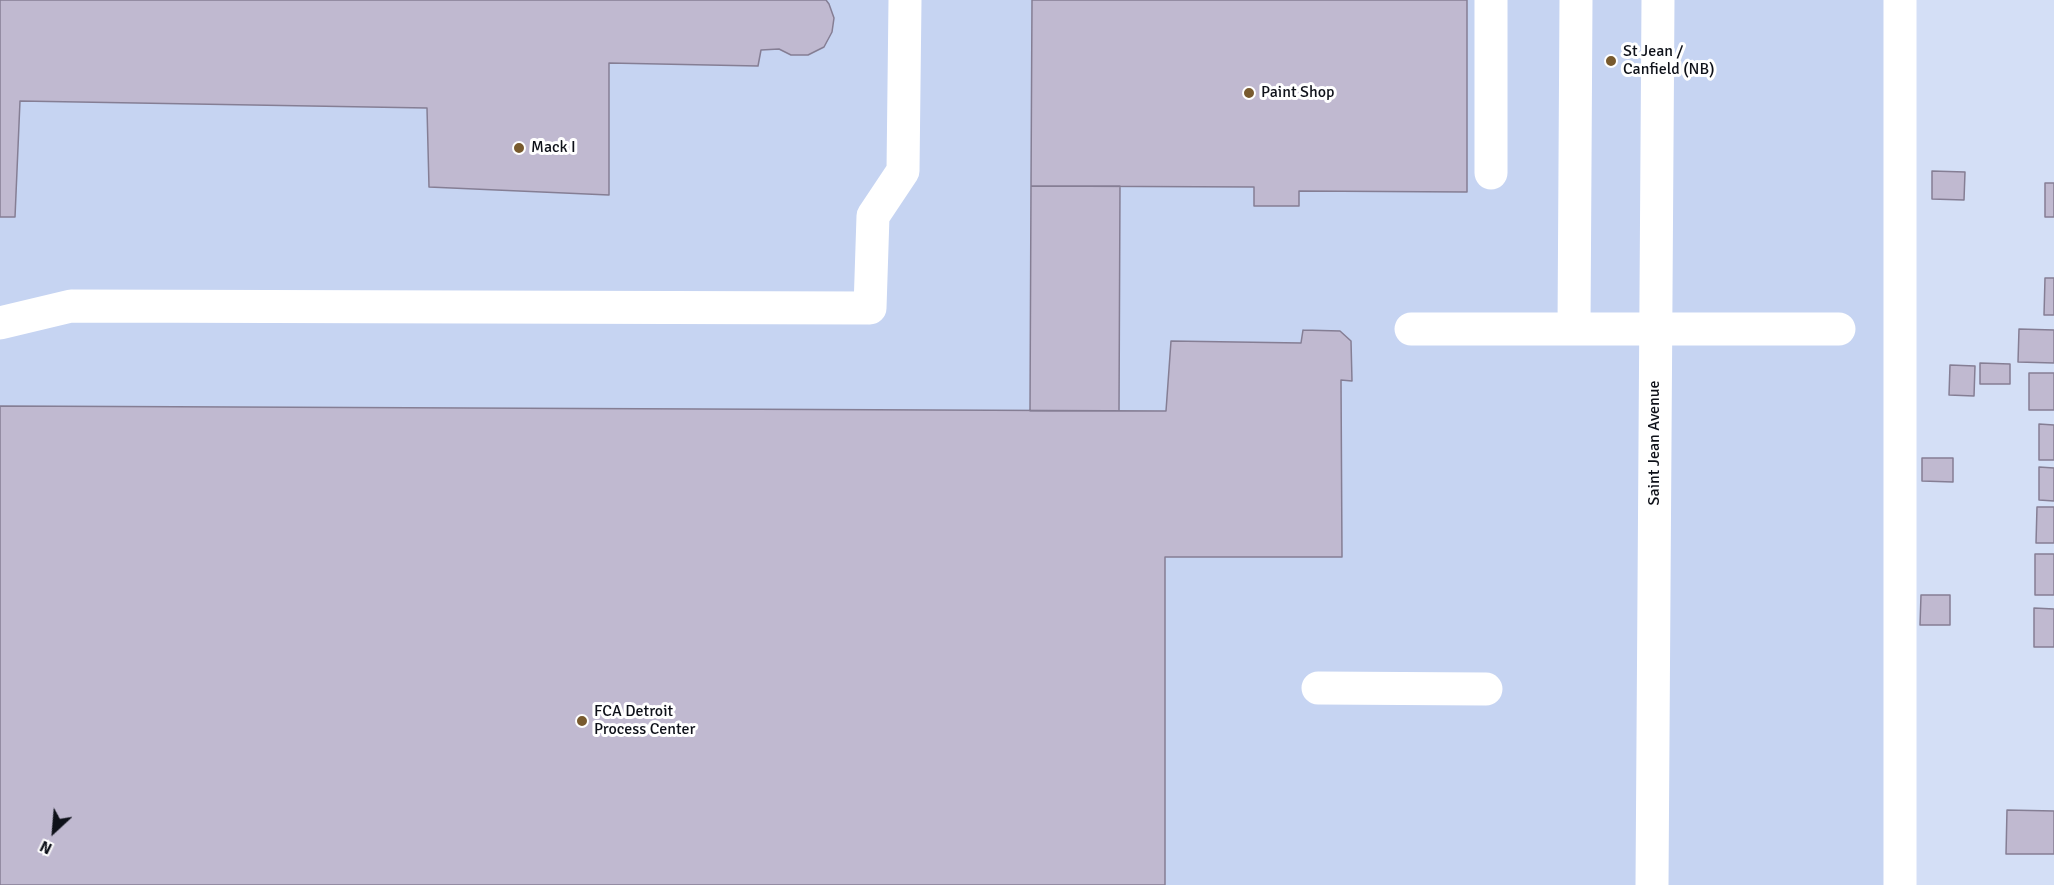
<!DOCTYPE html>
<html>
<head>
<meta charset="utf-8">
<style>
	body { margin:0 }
	#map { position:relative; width:2054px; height:885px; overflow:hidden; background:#d4dff6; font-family:Signika,sans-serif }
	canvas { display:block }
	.north { position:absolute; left:24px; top:801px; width:60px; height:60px; -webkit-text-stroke:4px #fff; paint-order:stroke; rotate:206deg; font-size:16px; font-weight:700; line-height:24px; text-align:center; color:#0e1119 }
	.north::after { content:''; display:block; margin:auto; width:21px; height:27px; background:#0e1119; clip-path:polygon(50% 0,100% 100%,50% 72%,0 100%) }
</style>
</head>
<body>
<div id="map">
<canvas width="2054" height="885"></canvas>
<div class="north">N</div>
</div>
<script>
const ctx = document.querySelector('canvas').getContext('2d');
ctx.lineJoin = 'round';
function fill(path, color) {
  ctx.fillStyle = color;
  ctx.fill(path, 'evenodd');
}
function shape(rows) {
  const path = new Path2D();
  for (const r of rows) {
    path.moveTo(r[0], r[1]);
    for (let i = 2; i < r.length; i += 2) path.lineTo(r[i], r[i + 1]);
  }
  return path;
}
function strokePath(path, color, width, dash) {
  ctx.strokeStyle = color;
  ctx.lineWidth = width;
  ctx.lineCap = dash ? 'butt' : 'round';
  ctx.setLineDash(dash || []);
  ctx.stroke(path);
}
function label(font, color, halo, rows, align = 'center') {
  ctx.font = font + ' Signika,sans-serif';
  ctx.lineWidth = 6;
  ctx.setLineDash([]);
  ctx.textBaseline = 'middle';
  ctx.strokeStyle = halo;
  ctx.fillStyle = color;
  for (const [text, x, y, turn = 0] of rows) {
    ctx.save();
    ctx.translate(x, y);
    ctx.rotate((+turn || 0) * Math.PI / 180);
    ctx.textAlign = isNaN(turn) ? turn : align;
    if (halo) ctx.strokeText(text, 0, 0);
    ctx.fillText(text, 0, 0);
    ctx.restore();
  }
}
fill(shape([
	[0,0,1894,0,1892,885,0,885]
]), '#c6d4f2');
const building = shape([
	[0,0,826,0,829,4,834,18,832,32,824,47,808,55,791,55,779,49,761,50,758,66,609,63,609,195,429,187,427,108,20,101,15,217,0,217,0,0],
	[1032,0,1467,0,1467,192,1299,191,1299,206,1254,206,1254,187,1031,186,1032,0],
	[1932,171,1965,172,1964,200,1932,199,1932,171],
	[2045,183,2054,183,2054,217,2045,217,2045,183],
	[1031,186,1120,186,1119,411,1030,411,1031,186],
	[2045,278,2054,278,2054,315,2044,315,2045,278],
	[2019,329,2054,330,2054,363,2018,362,2019,329],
	[1303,330,1340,331,1351,341,1352,381,1341,380,1342,557,1165,557,1165,885,0,885,0,406,1166,411,1171,341,1301,343,1303,330],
	[1980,363,2010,364,2010,384,1980,384,1980,363],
	[1950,365,1975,366,1974,396,1949,395,1950,365],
	[2029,373,2054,373,2054,410,2029,410,2029,373],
	[2039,424,2054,425,2054,460,2039,460,2039,424],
	[1922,458,1953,458,1953,482,1922,481,1922,458],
	[2039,467,2054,468,2054,501,2039,500,2039,467],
	[2037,507,2054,507,2054,543,2036,543,2037,507],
	[2035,554,2054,554,2054,595,2035,595,2035,554],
	[1921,595,1950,595,1950,625,1920,625,1921,595],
	[2034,608,2054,609,2054,647,2034,647,2034,608],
	[2007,810,2054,811,2054,854,2006,854,2007,810]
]);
fill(building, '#c0b9d0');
strokePath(building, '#857e94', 1.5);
strokePath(shape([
	[1491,0,1491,173],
	[0,323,71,306,870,308,873,216,903,171,905,0],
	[1411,329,1839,329],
	[1574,329,1576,0],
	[1318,688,1486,689],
	[1652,885,1658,0],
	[1900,885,1900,0]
]), '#fff', 33);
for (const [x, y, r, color] of [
	[1611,61,6,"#785a2e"],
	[1249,93,6,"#785a2e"],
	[519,148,6,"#785a2e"],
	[582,721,6,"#785a2e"]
]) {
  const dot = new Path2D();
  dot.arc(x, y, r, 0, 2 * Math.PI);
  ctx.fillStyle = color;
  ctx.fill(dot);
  strokePath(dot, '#fff', 2);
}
label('16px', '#0e1119', '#fff', [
	["St Jean /",1623,52],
	["Canfield (NB)",1623,70],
	["Paint Shop",1261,93],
	["Mack I",531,148],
	["FCA Detroit",594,712],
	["Process Center",594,730]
], 'left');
label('16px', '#0e1119', '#fff', [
	["Saint Jean Avenue",1655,443,-90]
]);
</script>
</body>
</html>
